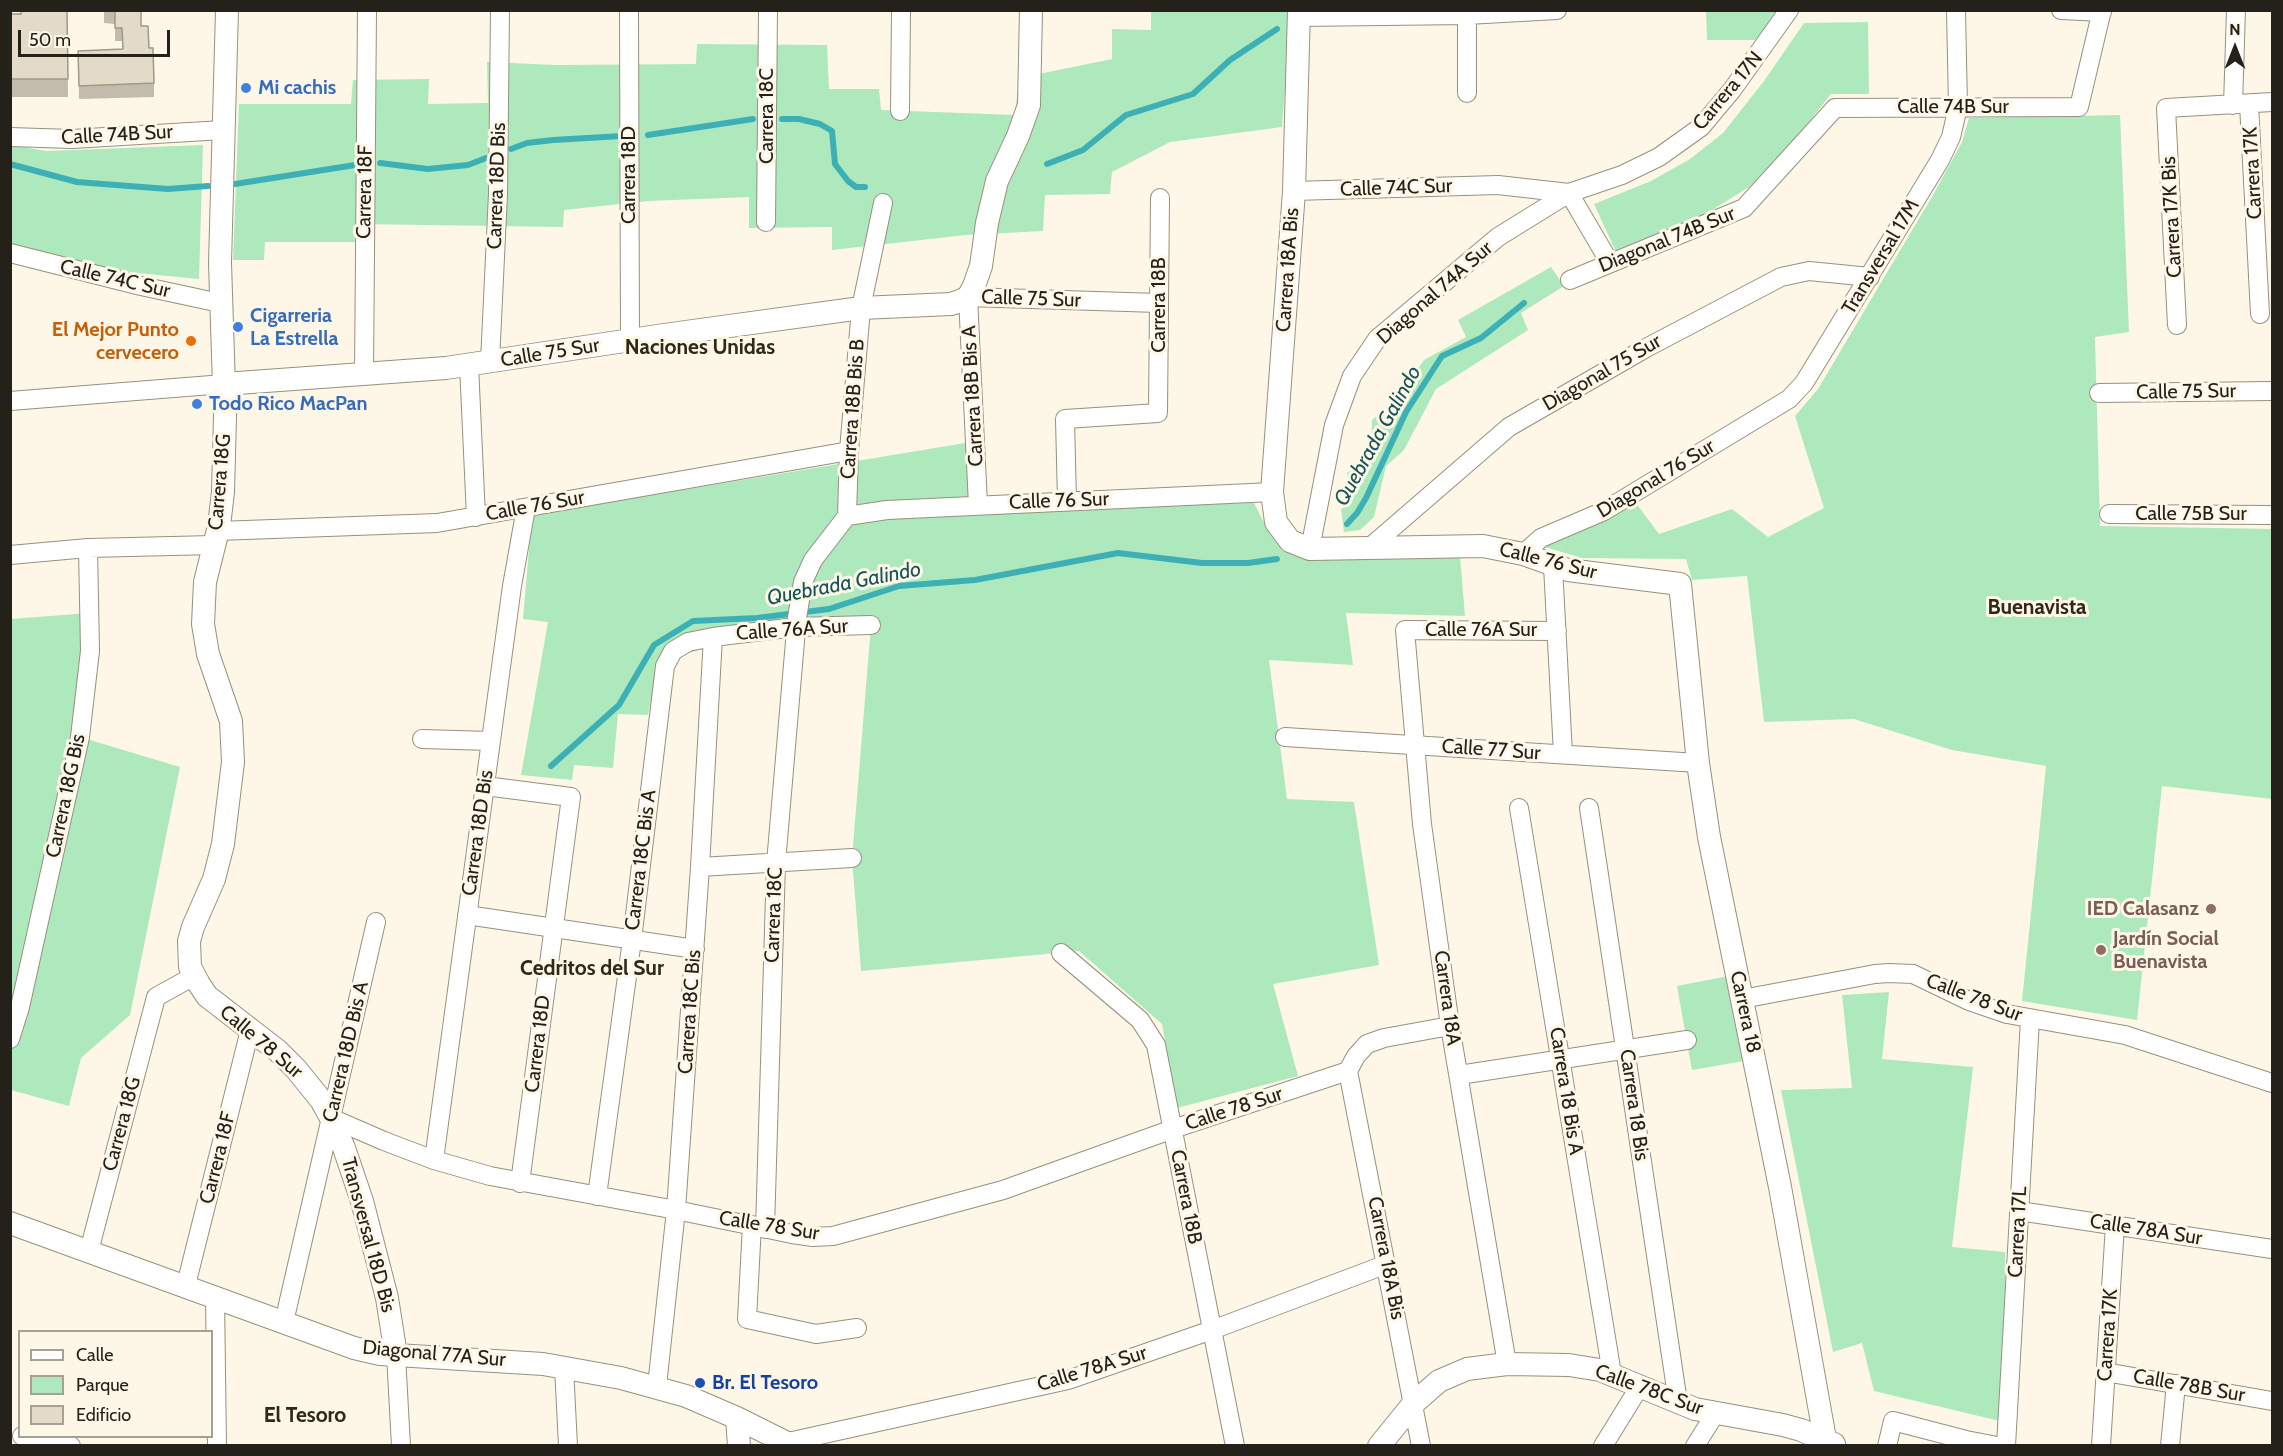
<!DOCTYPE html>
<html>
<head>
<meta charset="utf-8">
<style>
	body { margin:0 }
	#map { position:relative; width:2283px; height:1456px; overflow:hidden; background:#fef7e7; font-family:Cabin,sans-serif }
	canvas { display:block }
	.frame { position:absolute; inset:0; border:12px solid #24201a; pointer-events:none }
	.legend { position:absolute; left:18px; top:1330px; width:195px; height:108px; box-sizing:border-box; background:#fef7e7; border:2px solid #a7a195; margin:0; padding:8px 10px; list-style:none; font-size:18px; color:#24201a }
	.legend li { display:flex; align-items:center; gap:12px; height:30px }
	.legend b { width:30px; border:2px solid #a7a195 }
	.north { position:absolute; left:2205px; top:18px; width:60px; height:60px; -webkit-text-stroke:4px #fef7e7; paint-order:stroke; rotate:0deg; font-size:16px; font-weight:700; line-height:24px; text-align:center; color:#24201a }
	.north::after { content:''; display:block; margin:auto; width:21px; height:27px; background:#24201a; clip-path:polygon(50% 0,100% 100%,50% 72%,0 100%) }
	.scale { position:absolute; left:18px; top:30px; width:152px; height:27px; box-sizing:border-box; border:3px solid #24201a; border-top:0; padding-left:8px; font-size:18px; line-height:21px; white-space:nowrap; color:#24201a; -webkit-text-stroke:4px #fef7e7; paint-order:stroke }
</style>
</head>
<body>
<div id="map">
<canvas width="2283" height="1456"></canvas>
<div class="frame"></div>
<ul class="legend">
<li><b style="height:8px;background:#fff"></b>Calle</li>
<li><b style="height:16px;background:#ade9bd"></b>Parque</li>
<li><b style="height:16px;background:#e3dac7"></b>Edificio</li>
</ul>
<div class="north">N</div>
<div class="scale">50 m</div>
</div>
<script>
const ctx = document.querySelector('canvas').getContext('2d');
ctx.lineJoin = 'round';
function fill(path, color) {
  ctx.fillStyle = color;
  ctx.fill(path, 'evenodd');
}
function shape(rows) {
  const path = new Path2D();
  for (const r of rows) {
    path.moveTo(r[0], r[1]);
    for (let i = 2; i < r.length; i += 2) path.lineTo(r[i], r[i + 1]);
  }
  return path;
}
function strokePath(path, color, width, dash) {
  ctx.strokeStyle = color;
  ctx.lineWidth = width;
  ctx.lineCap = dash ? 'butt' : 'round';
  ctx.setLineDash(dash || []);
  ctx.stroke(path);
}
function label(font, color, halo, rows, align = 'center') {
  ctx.font = font + ' Cabin,sans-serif';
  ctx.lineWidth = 6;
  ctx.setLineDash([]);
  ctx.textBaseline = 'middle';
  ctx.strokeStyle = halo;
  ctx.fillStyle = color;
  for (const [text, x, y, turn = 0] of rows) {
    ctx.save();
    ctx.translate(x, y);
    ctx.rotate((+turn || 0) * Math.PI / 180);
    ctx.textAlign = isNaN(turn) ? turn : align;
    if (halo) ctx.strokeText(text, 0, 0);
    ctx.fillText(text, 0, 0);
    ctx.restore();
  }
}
fill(shape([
	[1151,11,1291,11,1282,127,1170,142,1112,172,1110,194,1045,195,1043,231,966,235,832,250,832,227,749,228,749,197,648,201,564,210,563,227,357,224,356,242,265,242,264,260,233,260,239,104,351,104,353,80,429,79,428,104,488,103,487,62,556,65,696,64,697,44,827,45,829,89,879,89,881,110,1015,115,1019,78,1112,59,1112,29,1151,30],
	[1706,11,1781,11,1755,40,1707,40],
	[1868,22,1869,94,1831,94,1793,142,1749,187,1701,217,1617,254,1594,204,1651,181,1690,159,1723,133,1764,81,1804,23],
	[2120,115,2129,332,2095,337,2100,526,2272,529,2272,799,2162,786,2137,1020,2022,1001,2046,766,1952,750,1854,719,1764,722,1747,576,1692,580,1686,559,1582,558,1545,547,1556,537,1633,499,1659,534,1732,509,1768,537,1824,508,1795,416,1818,389,1933,195,1962,142,1969,118],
	[10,145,47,151,203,145,199,279,117,271,11,244],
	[1551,267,1564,286,1521,313,1528,330,1436,389,1404,450,1386,466,1374,517,1360,530,1344,532,1341,509,1352,502,1347,473,1371,457,1372,420,1399,397,1424,360,1466,337,1458,320],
	[971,442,975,510,1254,503,1270,534,1285,550,1460,556,1465,616,1346,613,1353,665,1269,660,1287,799,1354,802,1379,965,1273,984,1298,1076,1177,1108,1162,1024,1079,951,861,971,852,858,871,625,784,622,658,663,648,715,618,714,613,768,574,765,572,780,521,775,548,622,523,619,532,515],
	[89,613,80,737,180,767,130,1015,81,1058,69,1106,11,1090,10,1039,20,1007,10,1003,11,619],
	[1728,976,1744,1061,1692,1070,1677,986],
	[1889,992,1882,1059,1973,1067,1952,1247,2005,1252,2008,1423,1874,1391,1862,1343,1833,1352,1781,1090,1852,1088,1842,995]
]), '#ade9bd');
strokePath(shape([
	[782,119,799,119,820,124,832,131,835,164,848,181,856,187,865,187],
	[648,135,753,119],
	[511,149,527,143,553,140,622,136],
	[380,163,428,169,468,165,486,158],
	[10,164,77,182,168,189,208,186],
	[1047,164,1083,150,1126,115,1193,94,1230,60,1277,29],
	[235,184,355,165],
	[1347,524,1357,513,1366,498,1406,412,1442,356,1481,338,1524,303],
	[551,766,619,705,654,645,693,621,757,618,829,609,899,586,975,580,1118,553,1202,563,1248,563,1277,559]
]), '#3db0b6', 6);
const minor = shape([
	[629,10,630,340],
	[2061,10,2102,12],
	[1298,17,1467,15,1557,10],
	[1467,93,1467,10],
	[2249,104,2260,314],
	[2233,105,2236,10],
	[900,111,901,10],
	[10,137,72,139,223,130],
	[1294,191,1498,185,1569,193,1610,263],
	[766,222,768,10],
	[10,253,141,286,220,303],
	[1570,280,1744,208,1835,108,2079,107,2102,10],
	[2177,325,2166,108,2272,102],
	[490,362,498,194,500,10],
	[469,365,476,517],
	[364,374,367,10],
	[2099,393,2272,391],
	[10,401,224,384],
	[1067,501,1065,419,1158,413,1160,198],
	[978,505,968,297,1159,303],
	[2109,514,2272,515],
	[847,516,887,510,1272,492],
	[218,531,437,523,849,451],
	[1369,548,1509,427,1646,348,1781,277,1809,271,1870,277],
	[1310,549,1334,425,1352,376,1377,339,1498,237,1569,193,1622,175,1659,157,1701,127,1732,90,1789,10],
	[1523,554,1541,538,1604,511,1789,399,1804,383,1940,160,1951,137,1958,107,1956,10],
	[10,555,88,548,214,545],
	[1553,566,1563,754],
	[1285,737,1698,763],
	[422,739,491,741],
	[485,786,571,797,520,1183],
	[1519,808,1612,1374],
	[1589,808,1678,1402],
	[700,867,852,858],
	[467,915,695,949],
	[1061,953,1140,1020,1156,1045,1235,1446],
	[1742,999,1875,974,1889,973,1913,974,1969,1001,2007,1014,2125,1035,2272,1083],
	[10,1039,20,1007,80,737,90,651,88,548],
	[1348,1071,1421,1446],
	[1459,1075,1687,1040],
	[331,1118,384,1141,434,1160,490,1176,676,1210,792,1234,813,1237,833,1236,1003,1190,1173,1129,1348,1071,1356,1056,1367,1044,1384,1038,1450,1026],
	[434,1160,512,586,526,508],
	[597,1196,632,940,665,666,673,651,688,642,713,637,796,627,871,625],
	[2019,1211,2272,1249],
	[752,1225,747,1319,816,1334,857,1328],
	[765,1229,776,863,797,618,803,582,813,560,847,516,849,451,861,308,883,203],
	[89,1251,156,997,194,976],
	[186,1285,250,1030],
	[215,1296,217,1446],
	[284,1322,376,922],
	[396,1355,401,1446],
	[1507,1364,1450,1026,1422,824,1405,630,1557,631],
	[564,1367,568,1446],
	[2105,1372,2272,1401],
	[657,1386,676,1210,700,867,713,637],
	[22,1436,71,1446],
	[788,1442,1068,1380,1212,1330,1387,1264],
	[1603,1446,1640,1386],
	[1695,1446,1715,1414],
	[1887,1446,1893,1421,1966,1440,1997,1446],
	[2006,1446,2030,1019],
	[2101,1446,2115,1225],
	[2170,1446,2176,1384]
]);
const tertiary = shape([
	[227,10,220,263,225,417,223,492,219,526,205,582,203,624,208,654,231,721,233,762,223,844,214,879,193,927,189,941,190,967,199,984,207,996,278,1051,296,1069,321,1100,331,1118,344,1148,362,1201,387,1298,396,1355],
	[1299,10,1294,191,1272,492,1276,522,1290,541,1310,549,1483,546,1523,554,1568,570,1680,584,1698,763,1709,837,1780,1187,1825,1439],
	[224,384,446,368,664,335,861,308,951,304,960,301,968,297,974,286,981,266,987,223,997,181,1018,136,1029,105,1031,10],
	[10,1223,354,1348,380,1354,543,1364,621,1378,686,1396,737,1418,793,1446],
	[737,1418,739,1446],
	[1379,1446,1414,1403,1439,1381,1467,1369,1507,1364,1569,1365,1600,1370,1695,1409,1783,1425,1801,1430,1834,1444]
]);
strokePath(minor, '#98907e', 20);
strokePath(tertiary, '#98907e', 24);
strokePath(minor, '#fff', 18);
strokePath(tertiary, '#fff', 22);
fill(shape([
	[67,10,68,97,10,97,10,14],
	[104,10,141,10,141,26,149,48,154,83,154,97,79,99,78,51,122,49,122,41,115,41,115,24,104,23]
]), '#c3bbab');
const building = shape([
	[21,10,67,10,68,79,10,79,10,14,21,14,21,10],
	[115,10,141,10,141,26,148,26,149,48,153,48,154,83,79,86,78,51,123,49,122,28,115,28,115,10]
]);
fill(building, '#e3dac7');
strokePath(building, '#9f998b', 1.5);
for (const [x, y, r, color] of [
	[246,88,6,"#3f7fe0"],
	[238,327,6,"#3f7fe0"],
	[191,341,6,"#e8710a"],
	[197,404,6,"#3f7fe0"],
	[2211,909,6,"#8d6e63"],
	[2101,950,6,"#8d6e63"],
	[700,1383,6,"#1a4fb4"]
]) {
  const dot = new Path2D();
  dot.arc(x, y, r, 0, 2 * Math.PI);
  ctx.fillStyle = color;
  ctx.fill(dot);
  strokePath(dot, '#fef7e7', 2);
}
label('bold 20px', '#366cbe', '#fef7e7', [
	["Mi cachis",258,88],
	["Cigarreria",250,316],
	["La Estrella",250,339],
	["Todo Rico MacPan",209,404]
], 'left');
label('20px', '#24201a', '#fef7e7', [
	["Carrera 17N",1728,91,-50],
	["Calle 74B Sur",1953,107],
	["Carrera 18C",767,116,-90],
	["Calle 74B Sur",117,135,-3],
	["Carrera 17K",2253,173,-93],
	["Carrera 18D",629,175,-90],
	["Carrera 18D Bis",497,186,-88],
	["Calle 74C Sur",1396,188,-2],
	["Carrera 18F",365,192,-89],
	["Carrera 17K Bis",2172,217,-93],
	["Diagonal 74B Sur",1667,240,-22],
	["Transversal 17M",1881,257,-59],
	["Carrera 18A Bis",1288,270,-86],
	["Calle 74C Sur",115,279,13],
	["Diagonal 74A Sur",1435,293,-41],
	["Calle 75 Sur",1031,299,2],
	["Carrera 18B",1159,305,-90],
	["Calle 75 Sur",550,353,-9],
	["Diagonal 75 Sur",1602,373,-30],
	["Calle 75 Sur",2186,392,-1],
	["Carrera 18B Bis A",973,396,-93],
	["Carrera 18B Bis B",853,409,-86],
	["Diagonal 76 Sur",1656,479,-31],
	["Carrera 18G",220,482,-85],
	["Calle 76 Sur",1059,501,-2],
	["Calle 76 Sur",535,506,-10],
	["Calle 75B Sur",2191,514],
	["Calle 76 Sur",1548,561,14],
	["Calle 76A Sur",792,630,-4],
	["Calle 76A Sur",1481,630],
	["Calle 77 Sur",1491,750,4],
	["Carrera 18G Bis",66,796,-78],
	["Carrera 18D Bis",478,833,-82],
	["Carrera 18C Bis A",641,860,-83],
	["Carrera 18C",774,915,-88],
	["Carrera 18A",1447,998,82],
	["Calle 78 Sur",1974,998,21],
	["Carrera 18C Bis",690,1012,-86],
	["Carrera 18",1745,1012,78],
	["Calle 78 Sur",261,1042,40],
	["Carrera 18D",538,1044,-83],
	["Carrera 18D Bis A",346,1052,-77],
	["Carrera 18 Bis A",1566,1091,81],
	["Carrera 18 Bis",1634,1105,82],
	["Calle 78 Sur",1234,1109,-18],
	["Carrera 18G",122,1124,-75],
	["Carrera 18F",218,1158,-76],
	["Carrera 18B",1186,1197,79],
	["Calle 78 Sur",769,1226,9],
	["Calle 78A Sur",2146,1230,9],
	["Carrera 17L",2018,1232,-87],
	["Transversal 18D Bis",368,1235,75],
	["Carrera 18A Bis",1386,1258,79],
	["Carrera 17K",2108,1335,-86],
	["Diagonal 77A Sur",434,1354,5],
	["Calle 78A Sur",1092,1369,-17],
	["Calle 78B Sur",2189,1386,10],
	["Calle 78C Sur",1649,1390,20]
]);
label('bold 20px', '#c56008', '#fef7e7', [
	["El Mejor Punto",179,330],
	["cervecero",179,353]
], 'right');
label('bold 20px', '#785e54', '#fef7e7', [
	["IED Calasanz",2199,909],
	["Jardín Social",2113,939,"left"],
	["Buenavista",2113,962,"left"]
], 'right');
label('bold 20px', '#164399', '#fef7e7', [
	["Br. El Tesoro",712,1383]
], 'left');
label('bold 21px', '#30291a', '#fef7e7', [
	["Naciones Unidas",700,348],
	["Buenavista",2037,608],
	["Cedritos del Sur",592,969],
	["El Tesoro",305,1416]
]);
label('italic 21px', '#145559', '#fef7e7', [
	["Quebrada Galindo",1378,436,-61],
	["Quebrada Galindo",844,584,-11]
]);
</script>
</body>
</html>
